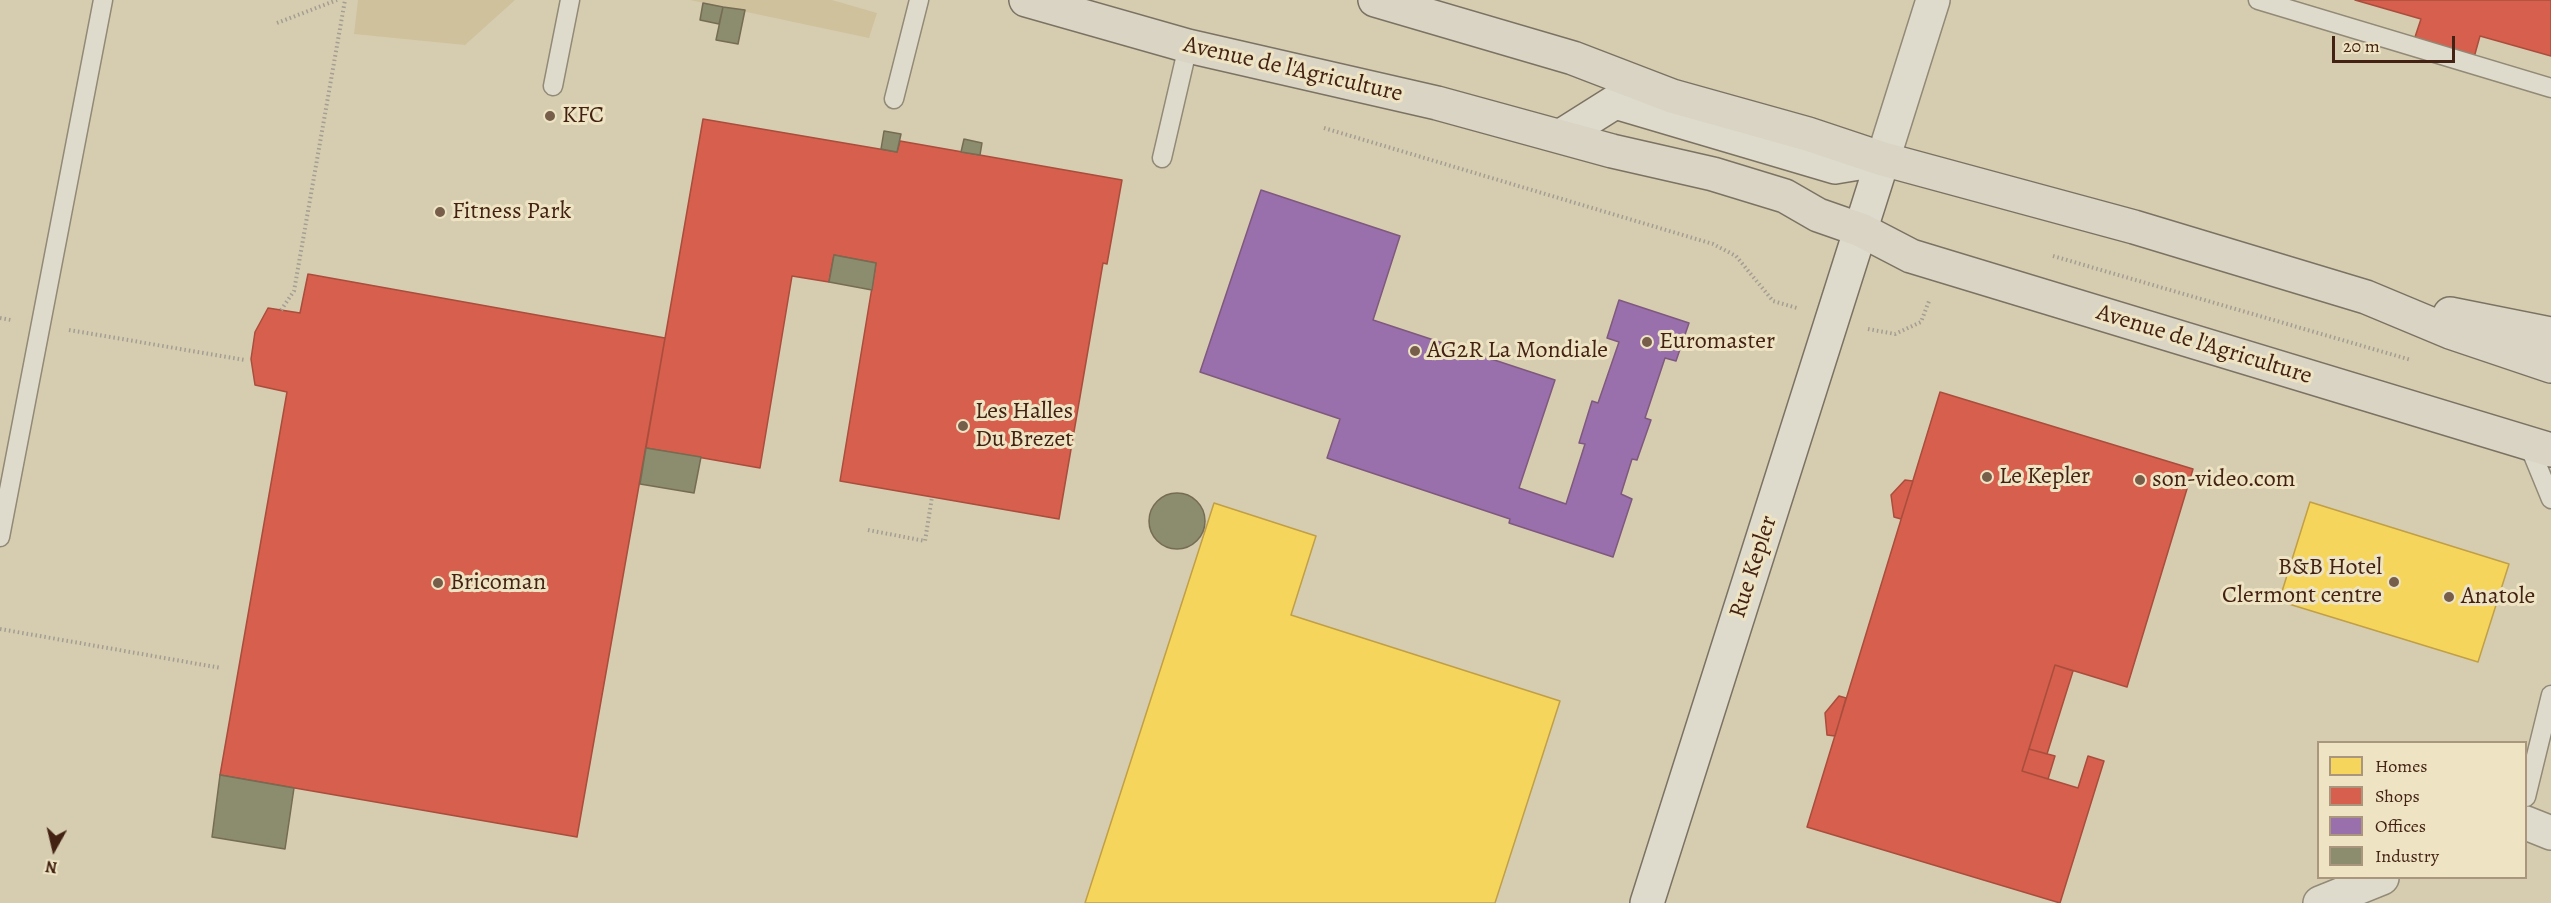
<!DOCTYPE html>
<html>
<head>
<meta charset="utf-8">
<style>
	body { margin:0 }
	#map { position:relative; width:2551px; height:903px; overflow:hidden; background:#d6cdb1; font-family:Alegreya,serif }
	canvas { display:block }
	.legend { position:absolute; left:2317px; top:741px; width:210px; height:138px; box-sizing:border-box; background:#eee4c3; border:2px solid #aa967d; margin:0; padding:8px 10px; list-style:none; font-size:18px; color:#432213 }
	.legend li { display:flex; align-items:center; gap:12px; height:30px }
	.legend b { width:30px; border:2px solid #aa967d }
	.north { position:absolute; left:24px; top:819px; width:60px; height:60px; -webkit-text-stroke:4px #eee4c3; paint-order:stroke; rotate:188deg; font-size:16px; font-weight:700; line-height:24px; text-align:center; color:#432213 }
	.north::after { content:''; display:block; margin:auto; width:21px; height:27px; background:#432213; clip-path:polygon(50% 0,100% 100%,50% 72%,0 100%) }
	.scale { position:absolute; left:2332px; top:36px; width:123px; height:27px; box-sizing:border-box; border:3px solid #432213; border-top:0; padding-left:8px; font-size:18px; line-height:21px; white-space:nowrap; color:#432213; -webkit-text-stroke:4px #eee4c3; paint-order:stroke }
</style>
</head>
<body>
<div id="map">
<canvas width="2551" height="903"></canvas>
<ul class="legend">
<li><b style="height:16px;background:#f6d55c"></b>Homes</li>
<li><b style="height:16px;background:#d6604d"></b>Shops</li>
<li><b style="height:16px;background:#9970ab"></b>Offices</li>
<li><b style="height:16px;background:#8c8c6e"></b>Industry</li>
</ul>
<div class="north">N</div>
<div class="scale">20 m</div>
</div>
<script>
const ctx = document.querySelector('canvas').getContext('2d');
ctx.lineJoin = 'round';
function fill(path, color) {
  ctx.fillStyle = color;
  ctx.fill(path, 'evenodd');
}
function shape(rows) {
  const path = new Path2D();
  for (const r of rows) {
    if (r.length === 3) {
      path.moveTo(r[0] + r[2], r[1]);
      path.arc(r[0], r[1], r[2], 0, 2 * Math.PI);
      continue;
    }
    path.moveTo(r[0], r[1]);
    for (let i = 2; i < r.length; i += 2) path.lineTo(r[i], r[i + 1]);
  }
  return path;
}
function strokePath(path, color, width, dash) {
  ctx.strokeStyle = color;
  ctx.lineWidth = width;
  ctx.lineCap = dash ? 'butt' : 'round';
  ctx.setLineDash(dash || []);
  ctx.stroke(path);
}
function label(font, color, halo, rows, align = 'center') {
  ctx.font = font + ' Alegreya,serif';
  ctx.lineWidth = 6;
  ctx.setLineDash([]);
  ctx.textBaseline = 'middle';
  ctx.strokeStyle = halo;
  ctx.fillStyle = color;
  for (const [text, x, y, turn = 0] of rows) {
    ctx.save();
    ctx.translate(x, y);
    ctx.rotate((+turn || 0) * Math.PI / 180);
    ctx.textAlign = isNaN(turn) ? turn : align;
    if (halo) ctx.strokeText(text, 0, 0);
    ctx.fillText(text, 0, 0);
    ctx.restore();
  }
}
fill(shape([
	[358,0,515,0,465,45,354,34],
	[690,0,832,0,877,13,869,38]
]), '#cfc19c');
const homes = shape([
	[2310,502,2509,564,2478,662,2279,601,2310,502],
	[1214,503,1316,536,1291,615,1560,701,1495,903,1085,903,1214,503]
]);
fill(homes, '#f6d55c');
strokePath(homes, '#c09f46', 1.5);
const shops = shape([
	[2355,0,2551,0,2551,56,2480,36,2473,61,2413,43,2421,19,2355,0],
	[703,119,897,152,900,141,1122,180,1107,264,1103,263,1059,519,840,481,876,263,834,255,829,282,792,276,760,468,646,448,703,119],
	[308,274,665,338,577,837,220,775,287,392,255,385,251,359,255,332,268,308,300,313,308,274],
	[1940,392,2193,469,2127,687,2055,665,2022,771,2078,788,2088,756,2104,761,2060,903,1807,827,1940,392],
	[1905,480,1913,481,1901,519,1894,517,1891,495,1905,480],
	[2055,665,2073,671,2047,754,2029,749,2055,665],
	[1839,696,1846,698,1835,736,1827,735,1825,713,1839,696],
	[2029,749,2055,756,2048,779,2022,771,2029,749]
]);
fill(shops, '#d6604d');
strokePath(shops, '#aa4d3c', 1.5);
const offices = shape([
	[1261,190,1400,236,1373,320,1555,380,1519,488,1566,504,1585,444,1579,443,1592,401,1598,403,1619,342,1607,338,1619,300,1689,323,1676,361,1665,358,1645,418,1651,420,1637,460,1632,459,1621,494,1632,499,1613,557,1509,523,1510,519,1327,458,1340,419,1200,372,1261,190]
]);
fill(offices, '#9970ab');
strokePath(offices, '#7f597d', 1.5);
const industry = shape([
	[703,3,723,7,719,24,700,20,703,3],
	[723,7,745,10,738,44,716,40,723,7],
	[884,131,901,134,897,152,881,149,884,131],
	[964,139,982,143,980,155,961,152,964,139],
	[834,255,876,263,872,290,829,282,834,255],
	[646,448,701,457,694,493,640,484,646,448],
	[1177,521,28],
	[220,775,294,788,285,849,212,837,220,775]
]);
fill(industry, '#8c8c6e');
strokePath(industry, '#766c53', 1.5);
const service = shape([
	[2258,0,2551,88],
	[553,86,570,0],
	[894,99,919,0],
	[1162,158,1188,46],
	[2528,443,2551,499],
	[0,537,103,0],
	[2526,797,2551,695]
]);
const minor = shape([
	[1883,159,1933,0],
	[2526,823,2551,833],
	[2320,903,2382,878]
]);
const secondary = shape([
	[1561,136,1615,102,1835,167,1883,159,1647,903]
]);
const primary = shape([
	[1026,0,1188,46,1437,103,1612,151,1713,174,1785,196,1818,215,1861,230,1911,256,2551,450],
	[1375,0,1573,58,1672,96,1808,134,1883,159,2134,227,2366,297,2450,332,2551,366],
	[2450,314,2551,334]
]);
strokePath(service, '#928977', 21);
strokePath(minor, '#928977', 36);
strokePath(secondary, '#7c7263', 36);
strokePath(primary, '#7c7263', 36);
strokePath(shape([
	[277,23,337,0],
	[1324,128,1713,244,1736,256,1773,301,1797,308],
	[2053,256,2411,360],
	[281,310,294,291,345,0],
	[0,318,11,320],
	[1868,329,1895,334,1921,322,1929,301],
	[69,330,245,360],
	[868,530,925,541,932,497],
	[0,629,221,668]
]), '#a49d92', 4, [1.5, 3]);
strokePath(service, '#dedbcc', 18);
strokePath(minor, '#dedbcc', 33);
strokePath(secondary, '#dedbcc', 33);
strokePath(primary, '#d9d4c4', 33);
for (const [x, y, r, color] of [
	[550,116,6,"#765e4a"],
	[440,212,6,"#765e4a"],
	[1647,342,6,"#765e4a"],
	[1415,351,6,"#765e4a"],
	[963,426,6,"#765e4a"],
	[1987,477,6,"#765e4a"],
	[2140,480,6,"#765e4a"],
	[2394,582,6,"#765e4a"],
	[438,583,6,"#765e4a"],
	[2449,597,6,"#765e4a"]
]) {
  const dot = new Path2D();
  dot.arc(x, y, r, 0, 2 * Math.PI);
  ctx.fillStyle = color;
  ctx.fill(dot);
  strokePath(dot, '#eee4c3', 2);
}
label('24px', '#432213', '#eee4c3', [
	["Avenue de l'Agriculture",1293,70,13],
	["Avenue de l'Agriculture",2204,345,17],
	["Rue Kepler",1754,567,-72]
]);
label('24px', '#432213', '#eee4c3', [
	["KFC",562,116],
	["Fitness Park",452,212],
	["Euromaster",1659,342],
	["AG2R La Mondiale",1427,351],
	["Les Halles",975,412],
	["Du Brezet",975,440],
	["Le Kepler",1999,477],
	["son-video.com",2152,480],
	["B&B Hotel",2382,568,"right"],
	["Clermont centre",2382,596,"right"],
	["Bricoman",450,583],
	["Anatole",2461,597]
], 'left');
</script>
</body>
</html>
